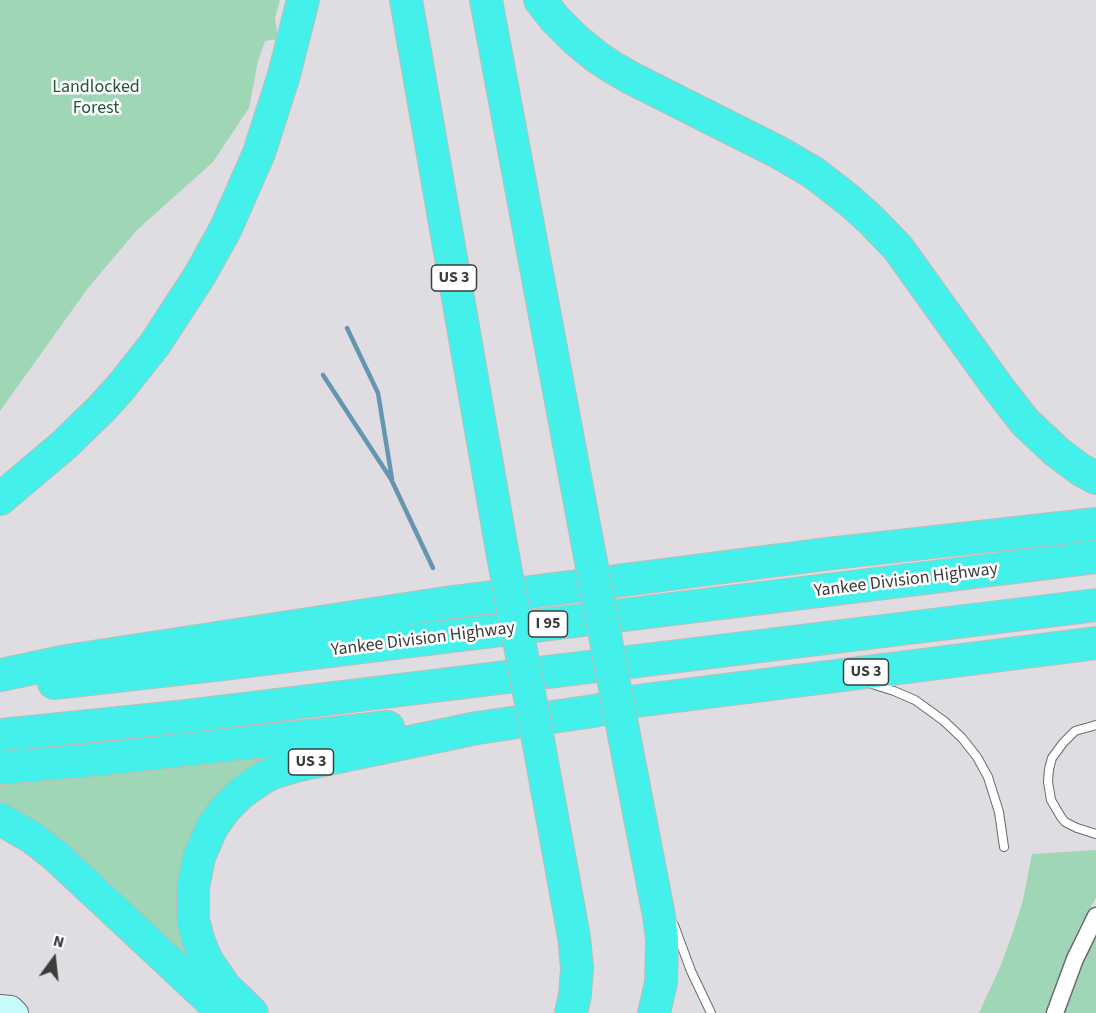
<!DOCTYPE html>
<html>
<head>
<meta charset="utf-8">
<style>
	body { margin:0 }
	#map { position:relative; width:1096px; height:1013px; overflow:hidden; background:#dfdde2; font-family:"Source Sans 3",sans-serif }
	canvas { display:block }
	.north { position:absolute; left:24px; top:929px; width:60px; height:60px; -webkit-text-stroke:4px #fff; paint-order:stroke; rotate:15deg; font-size:16px; font-weight:700; line-height:24px; text-align:center; color:#3c3c3d }
	.north::after { content:''; display:block; margin:auto; width:21px; height:27px; background:#3c3c3d; clip-path:polygon(50% 0,100% 100%,50% 72%,0 100%) }
</style>
</head>
<body>
<div id="map">
<canvas width="1096" height="1013"></canvas>
<div class="north">N</div>
</div>
<script>
const ctx = document.querySelector('canvas').getContext('2d');
ctx.lineJoin = 'round';
function fill(path, color) {
  ctx.fillStyle = color;
  ctx.fill(path, 'evenodd');
}
function shape(rows) {
  const path = new Path2D();
  for (const r of rows) {
    path.moveTo(r[0], r[1]);
    for (let i = 2; i < r.length; i += 2) path.lineTo(r[i], r[i + 1]);
  }
  return path;
}
function strokePath(path, color, width, dash) {
  ctx.strokeStyle = color;
  ctx.lineWidth = width;
  ctx.lineCap = dash ? 'butt' : 'round';
  ctx.setLineDash(dash || []);
  ctx.stroke(path);
}
function label(font, color, halo, rows, align = 'center') {
  ctx.font = font + ' "Source Sans 3",sans-serif';
  ctx.lineWidth = 5;
  ctx.setLineDash([]);
  ctx.textBaseline = 'middle';
  ctx.strokeStyle = halo;
  ctx.fillStyle = color;
  for (const [text, x, y, turn = 0] of rows) {
    ctx.save();
    ctx.translate(x, y);
    ctx.rotate((+turn || 0) * Math.PI / 180);
    ctx.textAlign = isNaN(turn) ? turn : align;
    if (halo) ctx.strokeText(text, 0, 0);
    ctx.fillText(text, 0, 0);
    ctx.restore();
  }
}
fill(shape([
	[0,0,280,0,275,18,278,39,265,41,258,61,249,108,213,162,137,230,88,288,0,411],
	[332,745,214,809,203,972,0,806,0,780],
	[1096,850,1096,898,1081,924,1070,947,1045,1013,979,1013,1001,965,1014,929,1023,900,1032,854],
	[1096,935,1096,1013,1065,1013,1088,951]
]), '#9fd6b6');
strokePath(shape([
	[347,328,378,393,392,479],
	[323,375,391,479,433,568]
]), '#6695b2', 4.5);
const lane = shape([
	[869,683,894,691,915,700,944,721,962,738,977,757,988,777,999,812,1004,847],
	[1096,725,1075,731,1063,743,1052,758,1049,769,1048,782,1051,800,1061,817,1065,822,1077,828,1096,834],
	[674,925,691,971,711,1013]
]);
const street = shape([
	[1055,1013,1075,959,1096,916]
]);
const secondary = shape([
	[0,1007,11,1008,16,1013]
]);
const highway = shape([
	[406,0,503,556],
	[486,0,588,546],
	[540,0,555,19,575,39,597,57,612,67,631,78,778,152,814,173,850,201,871,220,898,248,997,386,1025,422,1057,452,1081,470,1096,478],
	[0,499,64,445,102,408,121,387,155,344,200,275,226,228,259,153,284,75,303,0],
	[0,675,67,661,445,603,826,554,1096,524],
	[54,683,223,664,1096,557],
	[0,735,187,716,1096,605],
	[624,735,659,916,662,940,661,983,654,1013],
	[539,745,574,937,577,968,575,995,571,1013],
	[0,768,102,759,388,727],
	[0,819,33,838,56,856,224,1013],
	[252,1013,225,987,206,959,198,939,193,919,193,888,199,857,212,827,225,809,240,794,261,779,272,773,299,765,477,728,594,711,637,701,1096,643]
]);
strokePath(lane, '#6b696d', 10);
strokePath(street, '#6b696d', 19);
strokePath(secondary, '#6b696d', 26);
strokePath(highway, '#bdbdbd', 34);
strokePath(lane, '#fff', 8);
strokePath(street, '#fff', 16);
strokePath(secondary, '#c7fbf9', 24);
strokePath(highway, '#44f1ea', 32);
const highwayBridge = shape([
	[588,546,624,735],
	[503,556,539,745]
]);
strokePath(highwayBridge, '#bdbdbd', 34, []);
strokePath(highwayBridge, '#44f1ea', 32);
for (const [x, y, w] of [
	[454,278,45],
	[548,624,39],
	[866,672,45],
	[311,762,45]
]) {
  const box = new Path2D();
  box.roundRect(x - w / 2, y - 13, w, 26, 4.5);
  ctx.fillStyle = '#fff';
  ctx.fill(box);
  strokePath(box, '#3c3c3d', 1.5);
}
label('bold 16px', '#3c3c3d', null, [
	["US 3",454,278],
	["I 95",548,624],
	["US 3",866,672],
	["US 3",311,762]
]);
label('18px', '#22563c', '#fff', [
	["Landlocked",96,88],
	["Forest",96,109]
]);
label('18px', '#3c3c3d', '#fff', [
	["Yankee Division Highway",906,581,-7],
	["Yankee Division Highway",423,640,-7]
]);
</script>
</body>
</html>
